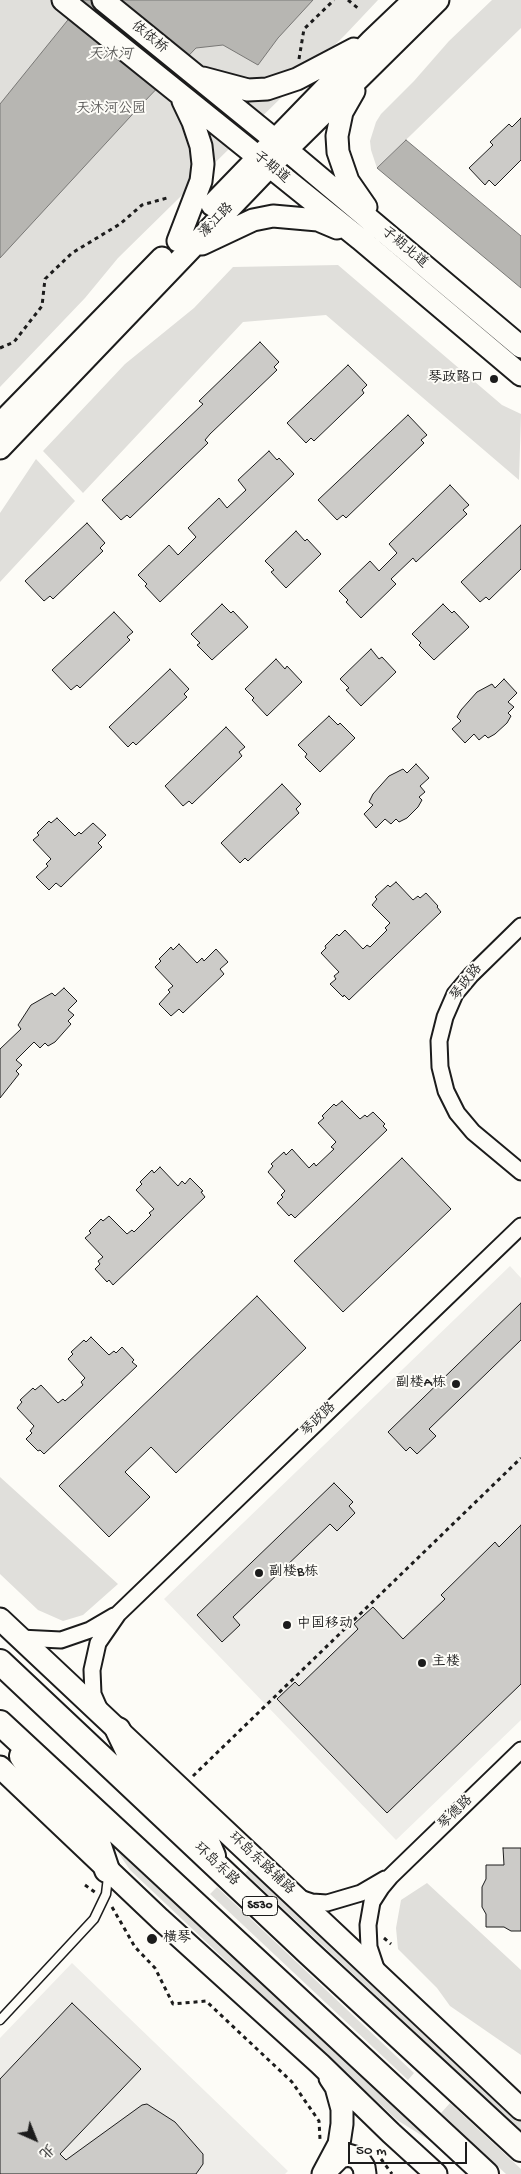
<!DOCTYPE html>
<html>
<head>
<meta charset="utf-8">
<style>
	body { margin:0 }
	#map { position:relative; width:521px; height:2174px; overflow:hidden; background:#fdfcf7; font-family:"Gochi Hand","LXGW WenKai TC",sans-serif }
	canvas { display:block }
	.north { position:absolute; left:10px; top:2114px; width:50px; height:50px; -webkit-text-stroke:4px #fdfcf7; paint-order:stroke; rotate:136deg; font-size:14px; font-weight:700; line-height:20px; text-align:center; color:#1c1c1c }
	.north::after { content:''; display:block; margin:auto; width:18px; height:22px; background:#1c1c1c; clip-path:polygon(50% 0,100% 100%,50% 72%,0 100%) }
	.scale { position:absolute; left:348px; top:2142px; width:119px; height:22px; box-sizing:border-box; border:2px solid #1c1c1c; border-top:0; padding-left:6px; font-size:15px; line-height:18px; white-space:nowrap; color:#1c1c1c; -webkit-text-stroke:4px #fdfcf7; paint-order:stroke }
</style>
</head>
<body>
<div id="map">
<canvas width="521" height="2174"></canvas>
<div class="north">北</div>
<div class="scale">50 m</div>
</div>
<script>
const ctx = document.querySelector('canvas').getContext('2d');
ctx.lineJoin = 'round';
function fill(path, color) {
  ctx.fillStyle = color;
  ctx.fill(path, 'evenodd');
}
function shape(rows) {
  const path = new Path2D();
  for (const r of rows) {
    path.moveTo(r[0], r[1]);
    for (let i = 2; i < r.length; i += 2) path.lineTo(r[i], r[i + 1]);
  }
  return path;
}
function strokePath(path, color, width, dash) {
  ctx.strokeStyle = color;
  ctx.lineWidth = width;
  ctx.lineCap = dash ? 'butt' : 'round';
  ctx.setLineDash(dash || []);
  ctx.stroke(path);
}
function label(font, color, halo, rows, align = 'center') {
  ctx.font = font + ' "Gochi Hand","LXGW WenKai TC",sans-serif';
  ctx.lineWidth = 4;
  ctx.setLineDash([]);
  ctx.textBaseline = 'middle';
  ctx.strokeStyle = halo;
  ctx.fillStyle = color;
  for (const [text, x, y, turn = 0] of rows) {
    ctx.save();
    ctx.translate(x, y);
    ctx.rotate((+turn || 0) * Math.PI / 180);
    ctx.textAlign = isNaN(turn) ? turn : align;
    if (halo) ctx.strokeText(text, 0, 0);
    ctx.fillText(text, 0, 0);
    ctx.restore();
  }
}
fill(shape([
	[510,1266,521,1278,521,1720,396,1840,164,1599],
	[72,1963,288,2171,285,2174,0,2174,0,2038]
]), '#eeede9');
fill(shape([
	[0,0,378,0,345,35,118,258,85,298,0,387],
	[492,0,521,0,521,28,377,168,371,150,370,141,376,122,381,114,414,81,449,41],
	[338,265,502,405,521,414,519,480,326,315,243,322,83,493,43,451,125,364,194,308,233,267],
	[36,459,75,501,0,582,0,513],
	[0,1477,118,1584,83,1615,63,1621,38,1610,0,1574],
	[113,1845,401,2112,429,2140,397,2120,259,1992,130,1870],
	[251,1867,521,2118,521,2131,245,1873],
	[427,1883,521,1970,521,2055,450,2006,437,1988,398,1949,396,1928,401,1900],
	[217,1887,414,2073,408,2080,210,1894],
	[450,2103,521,2169,521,2174,506,2174,441,2113]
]), '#e0dfdb');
const water = shape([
	[84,0,313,0,278,38,258,65,223,45,196,48,142,104,0,258,0,104,84,0],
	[406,140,521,236,521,288,377,168,406,140]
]);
fill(water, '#b7b6b2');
strokePath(water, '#797876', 1);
const building = shape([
	[521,118,521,160,495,186,489,180,485,185,469,168,493,145,490,142,509,124,512,127,521,118],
	[260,342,279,362,274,367,277,370,210,434,205,440,208,443,130,518,127,515,121,520,102,500,203,404,199,401,260,342],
	[348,365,367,385,362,390,364,393,314,441,311,438,306,443,287,423,348,365],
	[408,415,427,435,421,440,424,443,346,518,343,515,337,520,318,500,408,415],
	[269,451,277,460,279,458,294,474,160,602,145,586,147,584,138,575,169,545,178,555,196,537,188,528,219,498,227,508,246,490,238,480,269,451],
	[450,485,469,505,463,510,467,514,416,562,413,558,391,579,396,584,361,618,346,602,348,600,339,591,370,561,379,571,397,553,389,544,450,485],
	[87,523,105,543,100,548,103,551,53,599,50,596,44,601,25,581,87,523],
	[521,525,521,569,489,600,486,597,480,602,461,582,521,525],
	[296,531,305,541,307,539,321,554,286,588,271,572,274,570,265,561,296,531],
	[222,604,231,613,233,611,248,627,212,660,197,645,200,643,191,634,222,604],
	[443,604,452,613,454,611,469,627,434,660,419,645,421,643,412,634,443,604],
	[114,612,133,632,127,637,130,640,80,688,77,685,71,690,52,670,114,612],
	[371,649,379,659,382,657,396,672,361,706,346,690,349,688,340,679,371,649],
	[276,659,285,669,287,666,302,682,267,716,252,700,254,698,245,689,276,659],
	[170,669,189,689,184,694,187,697,136,745,133,742,128,747,109,727,170,669],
	[504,679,517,693,508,702,514,707,508,713,511,716,507,723,495,734,488,738,485,735,479,740,474,734,465,743,452,729,461,721,457,717,461,710,477,692,492,684,495,688,504,679],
	[329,716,338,725,340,723,355,738,320,772,305,757,307,754,298,745,329,716],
	[226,727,245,747,239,752,242,756,192,804,189,801,183,806,165,786,226,727],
	[416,764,429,778,420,786,425,792,419,797,422,800,418,807,407,818,399,822,396,819,391,824,385,819,376,828,364,814,373,805,369,802,373,794,389,776,403,769,407,773,416,764],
	[282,784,301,804,296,809,299,813,248,861,245,858,240,863,221,843,282,784],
	[57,818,75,836,79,832,81,834,93,823,106,835,98,843,102,847,61,887,56,883,49,890,36,877,48,866,46,864,51,859,33,840,39,835,37,833,49,821,51,823,57,818],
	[396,882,413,900,418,896,420,898,426,893,438,906,437,907,441,912,349,1000,344,995,343,997,330,984,336,979,334,976,339,972,321,953,326,948,325,946,337,934,339,936,345,930,363,949,367,945,370,947,387,930,385,928,390,923,372,905,377,899,375,897,388,885,390,887,396,882],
	[179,944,197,963,202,958,204,961,216,949,228,962,220,969,224,974,183,1013,179,1009,171,1016,159,1004,170,992,168,990,173,986,155,967,161,961,159,959,171,947,173,950,179,944],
	[64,988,77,1001,68,1010,74,1015,68,1021,71,1024,55,1042,48,1046,45,1043,40,1048,34,1042,16,1060,22,1065,16,1071,19,1074,0,1098,0,1049,21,1029,18,1025,31,1005,52,993,55,996,64,988],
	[342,1101,360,1119,365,1115,367,1117,373,1112,385,1124,383,1126,387,1130,295,1218,291,1214,289,1216,277,1203,283,1197,281,1195,285,1191,268,1172,273,1166,271,1164,284,1152,286,1155,292,1149,309,1168,314,1163,316,1166,334,1149,331,1147,336,1142,318,1123,324,1118,322,1116,334,1104,336,1106,342,1101],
	[402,1158,451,1209,343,1312,294,1261,402,1158],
	[160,1167,178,1186,182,1181,185,1184,190,1178,203,1191,201,1192,205,1197,113,1285,109,1280,107,1282,95,1269,100,1264,98,1261,103,1257,85,1238,91,1233,89,1231,101,1219,103,1221,109,1216,127,1234,132,1230,134,1232,151,1215,149,1213,154,1209,136,1190,142,1184,140,1182,152,1170,154,1173,160,1167],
	[257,1296,306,1348,176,1473,151,1447,125,1472,150,1497,109,1537,59,1486,257,1296],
	[521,1303,521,1340,429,1429,436,1436,417,1454,410,1447,406,1451,388,1432,521,1303],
	[91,1337,109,1355,114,1351,116,1353,122,1347,134,1360,132,1362,137,1366,44,1454,40,1450,38,1451,26,1439,32,1433,30,1431,34,1426,17,1408,22,1402,20,1400,33,1388,35,1390,41,1385,58,1403,63,1399,65,1401,83,1385,81,1382,85,1378,68,1359,73,1354,71,1352,84,1340,86,1342,91,1337],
	[334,1483,353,1502,349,1506,355,1513,337,1531,330,1524,233,1617,240,1625,222,1642,197,1615,334,1483],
	[521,1525,521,1684,387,1813,277,1699,295,1682,299,1686,358,1629,354,1624,373,1607,403,1639,445,1599,441,1595,495,1542,499,1547,521,1525],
	[503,1848,521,1848,521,1931,511,1931,504,1927,486,1927,486,1914,482,1907,482,1887,486,1879,486,1865,504,1865,503,1848],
	[72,2003,141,2069,60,2154,66,2160,142,2105,147,2104,175,2122,203,2154,203,2164,196,2174,0,2174,0,2079,72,2003]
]);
fill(building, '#cccbc8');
strokePath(building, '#1c1c1c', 1);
const lane = shape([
	[0,2020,94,1919,106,1894,108,1877]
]);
const street = shape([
	[521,926,471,975,455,994,445,1017,439,1041,440,1067,446,1091,457,1113,473,1132,521,1172],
	[20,1638,61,1640,90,1630,114,1616],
	[100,1710,93,1694,92,1670,98,1643,118,1614,521,1226],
	[297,1897,312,1902,327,1903,361,1893,385,1879],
	[377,1971,369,1947,368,1925,372,1902,381,1888,391,1876,521,1750]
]);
const secondary = shape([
	[63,0,360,239,521,375],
	[103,0,275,140,521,347],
	[203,78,248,90,267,89,297,79,354,49],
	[354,91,342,112,337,136,338,152,348,181,366,207],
	[212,205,372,40,414,0],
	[178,241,201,181,203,164,201,146,193,122,183,101],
	[202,244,253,220,273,216,318,220,337,228],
	[0,424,162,258],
	[0,448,269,167,438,0],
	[0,1619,521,2109],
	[0,1767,160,1919,320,2064,391,2133,436,2174],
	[327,2170,340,2157,348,2155,358,2158,364,2167,365,2174],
	[323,2174,339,2144,342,2124,342,2109,336,2087,330,2078]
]);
const primary = shape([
	[0,1662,309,1953,521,2149],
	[0,1723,486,2174],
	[118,1730,131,1757,143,1772,197,1822,203,1832,213,1856],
	[22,1756,40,1783,90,1832,99,1846,107,1870]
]);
strokePath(lane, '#1c1c1c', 11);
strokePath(street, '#1c1c1c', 19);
strokePath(secondary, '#1c1c1c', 25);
strokePath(primary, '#1c1c1c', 28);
strokePath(shape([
	[348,0,359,9],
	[299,59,304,29,334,0],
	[0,348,14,342,42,306,45,279,72,253,120,224,142,205,167,198],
	[193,1776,521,1458],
	[85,1885,96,1893],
	[112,1907,135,1947,155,1968,173,2004,206,2001,292,2082,319,2121,320,2139],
	[384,1938,391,1944],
	[381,2159,392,2174]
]), '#1c1c1c', 3, [4, 4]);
strokePath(lane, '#fdfcf7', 8);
strokePath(street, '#fdfcf7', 15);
strokePath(secondary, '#fdfcf7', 21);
strokePath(primary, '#fdfcf7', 24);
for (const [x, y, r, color] of [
	[494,379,5,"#1c1c1c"],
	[456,1384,5,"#1c1c1c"],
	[259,1573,5,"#1c1c1c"],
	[287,1625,5,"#1c1c1c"],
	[422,1663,5,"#1c1c1c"],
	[152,1939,6,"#1c1c1c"]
]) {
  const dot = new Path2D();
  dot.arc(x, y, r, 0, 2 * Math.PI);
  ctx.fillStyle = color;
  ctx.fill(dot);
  strokePath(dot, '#fdfcf7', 2);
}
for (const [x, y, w] of [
	[260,1906,35]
]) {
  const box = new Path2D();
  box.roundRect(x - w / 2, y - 9.5, w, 19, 4);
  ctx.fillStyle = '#fdfcf7';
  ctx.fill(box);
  strokePath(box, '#1c1c1c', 1);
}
label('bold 12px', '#1c1c1c', null, [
	["S530",260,1906]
]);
label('14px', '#1c1c1c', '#fdfcf7', [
	["依依桥",149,38,39],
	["子期道",271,168,39],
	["濠江路",217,221,-46],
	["子期北道",404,248,40],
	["琴政路",467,983,-52],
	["琴政路",319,1420,-44],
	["琴德路",456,1813,-44],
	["环岛东路辅路",261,1864,43],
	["环岛东路",216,1865,43]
]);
label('14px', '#575655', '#fdfcf7', [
	["天沐河公园",111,110]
]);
label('14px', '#1c1c1c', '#fdfcf7', [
	["琴政路口",484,379,"right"],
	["副楼A栋",446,1384,"right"],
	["副楼B栋",269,1573],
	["中国移动",297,1625],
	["主楼",432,1663],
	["横琴",163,1939]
], 'left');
label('italic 15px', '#5a5a58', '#fdfcf7', [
	["天沐河",110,56]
]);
</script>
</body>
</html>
